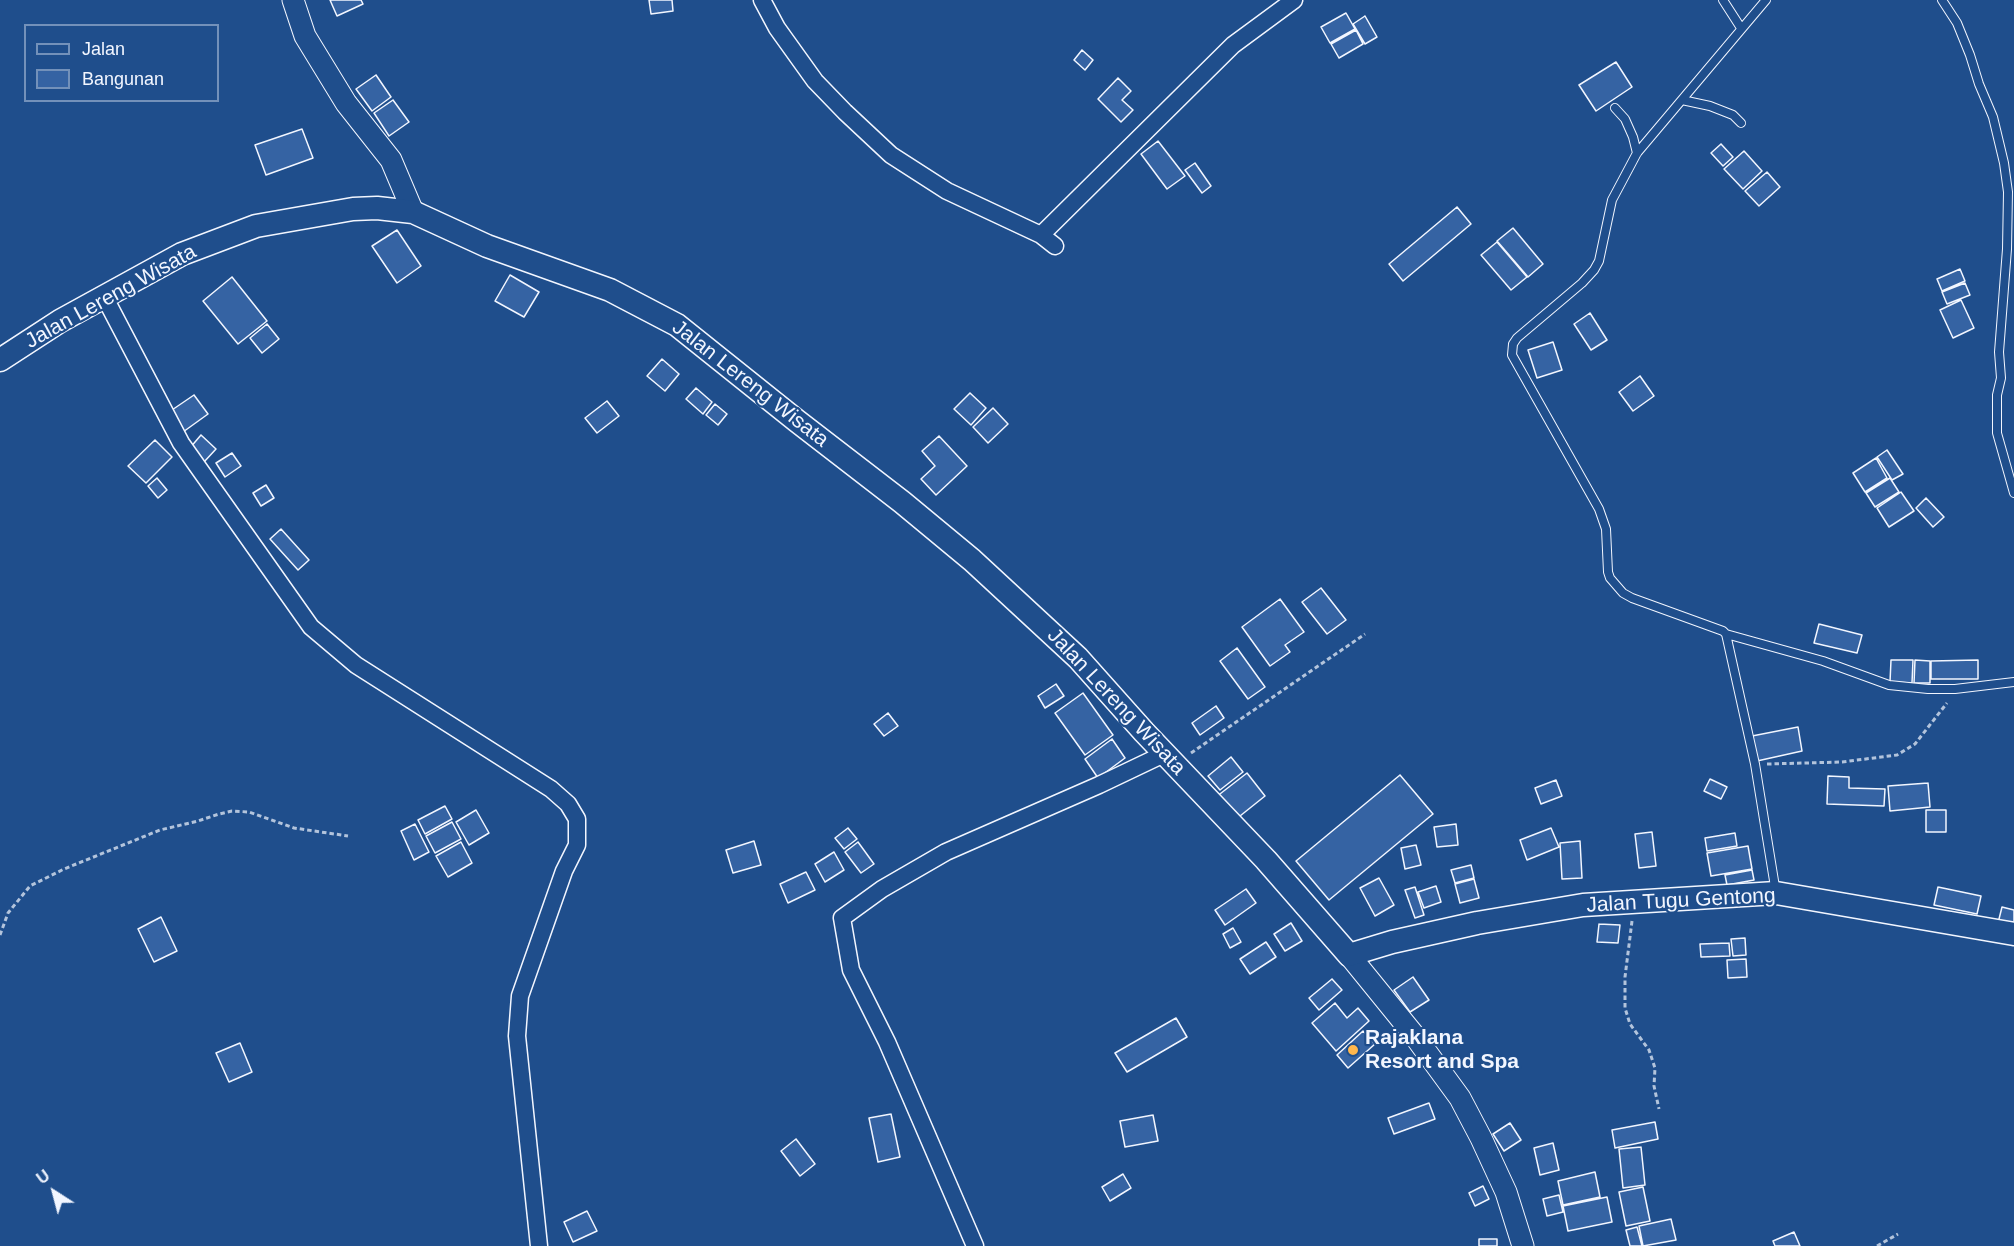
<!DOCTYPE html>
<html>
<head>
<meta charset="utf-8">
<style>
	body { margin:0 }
	#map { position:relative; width:2014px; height:1246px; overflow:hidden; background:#1f4e8c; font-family:Arial,sans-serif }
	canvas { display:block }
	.legend { position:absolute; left:24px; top:24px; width:195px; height:78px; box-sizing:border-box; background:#1f4e8c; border:2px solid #7391ba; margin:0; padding:8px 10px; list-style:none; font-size:18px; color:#f2f6ff }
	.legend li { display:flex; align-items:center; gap:12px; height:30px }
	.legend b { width:30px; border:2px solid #7391ba }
	.north { position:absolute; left:24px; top:1162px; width:60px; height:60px; -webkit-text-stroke:4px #1f4e8c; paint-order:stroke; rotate:324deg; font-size:16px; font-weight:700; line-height:24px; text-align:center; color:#f2f6ff }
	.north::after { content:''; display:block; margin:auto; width:21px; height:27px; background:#f2f6ff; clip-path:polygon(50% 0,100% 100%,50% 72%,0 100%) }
</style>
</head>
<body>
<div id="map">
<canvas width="2014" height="1246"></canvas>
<ul class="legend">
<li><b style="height:8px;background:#1f4e8c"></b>Jalan</li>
<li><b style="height:16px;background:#3563a3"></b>Bangunan</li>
</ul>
<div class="north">U</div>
</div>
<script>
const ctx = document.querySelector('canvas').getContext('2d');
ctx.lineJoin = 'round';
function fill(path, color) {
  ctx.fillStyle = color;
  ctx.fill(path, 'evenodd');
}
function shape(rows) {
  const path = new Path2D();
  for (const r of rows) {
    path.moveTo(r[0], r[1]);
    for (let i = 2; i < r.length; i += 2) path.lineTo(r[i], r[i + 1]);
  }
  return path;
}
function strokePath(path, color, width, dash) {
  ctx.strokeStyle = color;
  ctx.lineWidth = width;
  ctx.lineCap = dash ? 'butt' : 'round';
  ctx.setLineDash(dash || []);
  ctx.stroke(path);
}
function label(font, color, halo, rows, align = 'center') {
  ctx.font = font + ' Arial,sans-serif';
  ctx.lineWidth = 4.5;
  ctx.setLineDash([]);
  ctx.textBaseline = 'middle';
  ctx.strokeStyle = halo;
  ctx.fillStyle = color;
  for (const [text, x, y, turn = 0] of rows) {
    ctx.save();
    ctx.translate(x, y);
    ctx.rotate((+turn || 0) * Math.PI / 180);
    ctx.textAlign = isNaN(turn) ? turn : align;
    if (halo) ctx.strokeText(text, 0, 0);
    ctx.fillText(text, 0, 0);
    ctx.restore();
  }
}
const building = shape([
	[330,0,361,0,363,4,337,16,330,0],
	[649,0,672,0,673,11,651,14,649,0],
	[1346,13,1355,29,1330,43,1321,27,1346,13],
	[1365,16,1377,37,1365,44,1353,24,1365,16],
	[1356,30,1363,44,1339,58,1331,44,1356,30],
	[1082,50,1093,60,1085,70,1074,60,1082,50],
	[1616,62,1632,87,1596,111,1579,85,1616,62],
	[376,75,391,97,372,111,356,89,376,75],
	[1118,78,1131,91,1122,100,1133,110,1121,122,1098,99,1118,78],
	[393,100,409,122,389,136,374,113,393,100],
	[302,129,313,158,266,175,255,145,302,129],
	[1158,141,1185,176,1167,189,1141,154,1158,141],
	[1721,144,1733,157,1723,166,1711,153,1721,144],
	[1744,151,1762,171,1743,189,1724,169,1744,151],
	[1195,163,1211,186,1202,193,1185,170,1195,163],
	[1767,172,1780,187,1759,206,1745,191,1767,172],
	[1457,207,1471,224,1403,281,1389,264,1457,207],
	[1513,228,1543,264,1528,277,1497,241,1513,228],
	[397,230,421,266,397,283,372,246,397,230],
	[1497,242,1527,277,1511,290,1481,255,1497,242],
	[1960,269,1965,281,1942,291,1937,279,1960,269],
	[510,275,539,292,524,317,495,301,510,275],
	[232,277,267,321,238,344,203,301,232,277],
	[1965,283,1970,295,1947,304,1942,292,1965,283],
	[1961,300,1974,328,1953,338,1940,310,1961,300],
	[1590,313,1607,340,1591,350,1574,324,1590,313],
	[267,324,279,339,262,353,250,338,267,324],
	[1553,342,1562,370,1537,378,1528,350,1553,342],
	[662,359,679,374,665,391,647,376,662,359],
	[1640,376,1654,396,1633,411,1619,392,1640,376],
	[696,388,712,402,703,414,686,399,696,388],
	[970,393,986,408,971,425,954,409,970,393],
	[194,395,208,414,183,432,169,412,194,395],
	[607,401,619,416,597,433,585,418,607,401],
	[715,404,727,414,718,425,706,415,715,404],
	[993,408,1008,424,988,443,973,427,993,408],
	[201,435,216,449,204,462,189,449,201,435],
	[939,436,967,466,936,495,921,479,935,466,922,451,939,436],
	[155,440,172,457,146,483,128,466,155,440],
	[1887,450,1903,474,1892,480,1877,457,1887,450],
	[232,453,241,466,225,477,216,463,232,453],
	[1876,458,1887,478,1865,492,1853,473,1876,458],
	[157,478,167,490,158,498,148,486,157,478],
	[1890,478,1899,492,1875,507,1866,493,1890,478],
	[266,485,274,498,261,506,253,493,266,485],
	[1901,492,1914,511,1889,527,1877,508,1901,492],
	[1926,498,1944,517,1933,527,1916,508,1926,498],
	[281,529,309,560,298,570,270,539,281,529],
	[1321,588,1346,620,1327,634,1302,602,1321,588],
	[1280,599,1304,632,1285,645,1290,652,1270,666,1242,627,1280,599],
	[1819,624,1862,635,1857,653,1814,643,1819,624],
	[1237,648,1265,687,1248,699,1220,661,1237,648],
	[1891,660,1913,660,1912,683,1890,682,1891,660],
	[1915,660,1930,661,1930,683,1914,683,1915,660],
	[1978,660,1978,679,1931,679,1931,661,1978,660],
	[1056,684,1064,696,1045,708,1038,696,1056,684],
	[1083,693,1113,735,1085,755,1055,713,1083,693],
	[1216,706,1224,718,1200,735,1192,723,1216,706],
	[888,713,898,726,884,736,874,724,888,713],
	[1798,727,1802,751,1757,761,1752,736,1798,727],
	[1112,739,1125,758,1098,778,1085,759,1112,739],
	[1231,757,1243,772,1220,790,1208,776,1231,757],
	[1247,773,1265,796,1235,820,1216,797,1247,773],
	[1400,775,1433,814,1329,900,1296,861,1400,775],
	[1828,776,1849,777,1849,788,1885,789,1884,806,1827,804,1828,776],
	[1710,779,1727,787,1721,799,1704,791,1710,779],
	[1556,780,1562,796,1541,804,1535,788,1556,780],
	[1928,783,1930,807,1890,811,1888,786,1928,783],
	[445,806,452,819,425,834,418,820,445,806],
	[476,810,489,833,469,845,456,822,476,810],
	[1926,810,1946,810,1946,832,1926,832,1926,810],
	[452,822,461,839,435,853,426,836,452,822],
	[415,824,429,852,414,860,401,831,415,824],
	[1456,824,1458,845,1437,847,1434,827,1456,824],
	[848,828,857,839,844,849,835,838,848,828],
	[1551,828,1559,847,1527,860,1520,840,1551,828],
	[1652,832,1656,866,1639,868,1635,834,1652,832],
	[1735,833,1737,846,1707,851,1705,838,1735,833],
	[754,841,761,865,733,873,726,850,754,841],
	[1580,841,1582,878,1562,879,1560,843,1580,841],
	[461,842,472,863,448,877,436,856,461,842],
	[858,842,874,864,861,873,845,852,858,842],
	[1416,845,1421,865,1405,869,1401,848,1416,845],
	[1748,846,1752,869,1711,876,1707,853,1748,846],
	[834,852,844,870,825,882,815,864,834,852],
	[1471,865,1474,878,1455,883,1451,870,1471,865],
	[1752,870,1754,880,1727,885,1725,875,1752,870],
	[806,872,815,890,788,903,780,884,806,872],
	[1379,878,1394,905,1375,916,1360,888,1379,878],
	[1474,879,1479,898,1460,903,1455,884,1474,879],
	[1436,886,1441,902,1424,908,1418,892,1436,886],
	[1415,887,1424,915,1415,918,1405,890,1415,887],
	[1938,887,1981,896,1977,914,1934,905,1938,887],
	[1246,889,1256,903,1225,925,1215,910,1246,889],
	[2002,907,2014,910,2014,926,1998,923,2002,907],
	[161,917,177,951,154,962,138,929,161,917],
	[1291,923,1302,941,1285,951,1274,934,1291,923],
	[1599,924,1620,925,1618,943,1597,942,1599,924],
	[1233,928,1241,942,1230,948,1223,934,1233,928],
	[1745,938,1746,955,1733,956,1731,939,1745,938],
	[1266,942,1276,957,1250,974,1240,959,1266,942],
	[1729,943,1730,956,1701,957,1700,944,1729,943],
	[1746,959,1747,977,1728,978,1727,960,1746,959],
	[1413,977,1429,1000,1410,1012,1394,990,1413,977],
	[1332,979,1342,990,1319,1010,1309,998,1332,979],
	[1335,1003,1347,1018,1358,1008,1369,1021,1336,1051,1312,1023,1335,1003],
	[1176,1018,1187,1037,1127,1072,1115,1053,1176,1018],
	[1363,1031,1375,1044,1348,1068,1337,1055,1363,1031],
	[240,1043,252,1072,229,1082,216,1053,240,1043],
	[1429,1103,1435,1119,1394,1134,1388,1118,1429,1103],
	[891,1114,900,1157,878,1162,869,1118,891,1114],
	[1153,1115,1158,1141,1125,1147,1120,1121,1153,1115],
	[1655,1122,1658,1139,1615,1148,1612,1130,1655,1122],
	[1510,1123,1521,1140,1504,1151,1493,1134,1510,1123],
	[796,1139,815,1164,800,1176,781,1151,796,1139],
	[1553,1143,1559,1170,1540,1175,1534,1148,1553,1143],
	[1641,1147,1645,1185,1623,1188,1619,1149,1641,1147],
	[1595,1172,1600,1197,1563,1205,1558,1181,1595,1172],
	[1123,1174,1131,1188,1110,1201,1102,1187,1123,1174],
	[1483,1186,1489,1199,1475,1206,1469,1193,1483,1186],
	[1643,1187,1650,1221,1626,1226,1619,1192,1643,1187],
	[1559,1195,1563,1212,1547,1216,1543,1199,1559,1195],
	[1607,1197,1612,1222,1568,1231,1563,1206,1607,1197],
	[587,1211,597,1231,573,1242,564,1222,587,1211],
	[1671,1219,1676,1240,1643,1246,1639,1226,1671,1219],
	[1637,1227,1642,1246,1630,1246,1626,1230,1637,1227],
	[1794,1232,1800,1246,1775,1246,1773,1241,1794,1232],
	[1479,1239,1497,1239,1497,1246,1479,1246,1479,1239]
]);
fill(building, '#3563a3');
strokePath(building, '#f2f6ff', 1.5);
const service = shape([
	[1723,0,1741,28],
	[1766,0,1637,153,1612,200,1599,261,1594,270,1582,283,1517,338,1513,344,1512,355,1599,509,1606,529,1608,572,1610,578,1623,593,1632,598,1723,631,1726,634,1823,661,1889,685,1928,689,1955,689,2014,682],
	[1942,0,1957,23,1970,55,1979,84,1993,117,2004,163,2008,192,2007,249,1999,352,2001,378,1997,395,1997,433,2014,493],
	[1682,100,1710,106,1733,115,1741,123],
	[1615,108,1625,119,1633,137,1637,153],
	[1726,634,1755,764,1776,893]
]);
const minor = shape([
	[762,0,777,28,815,81,845,112,891,155,947,191,1041,235,1055,246],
	[1041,235,1233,45,1294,0],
	[105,298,181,443,311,627,356,665,551,789,568,804,577,819,577,845,564,871,520,996,517,1036,539,1246],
	[975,1246,887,1042,851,970,842,918,882,889,946,852,1099,785,1164,754]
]);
const tertiary = shape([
	[293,0,305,36,346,103,391,160,413,212],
	[1349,955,1414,1035,1460,1098,1481,1138,1506,1192,1523,1246]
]);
const secondary = shape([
	[0,360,60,321,182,254,256,226,353,209,377,208,413,212,487,246,610,290,677,325,797,421,902,502,972,560,1078,658,1144,732,1266,860,1349,955,1392,942,1477,923,1583,905,1776,893,2014,934]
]);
strokePath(service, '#f2f6ff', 10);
strokePath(minor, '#f2f6ff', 19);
strokePath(tertiary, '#f2f6ff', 23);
strokePath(secondary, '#f2f6ff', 25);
strokePath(shape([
	[1191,753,1365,634],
	[1767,764,1842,762,1897,755,1915,744,1947,703],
	[1632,921,1625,977,1625,1008,1630,1024,1649,1050,1655,1068,1654,1086,1659,1109],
	[0,935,8,913,30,886,64,869,160,830,198,821,219,814,232,811,249,812,294,828,348,836],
	[1877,1246,1898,1234]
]), '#b3c4dc', 3, [4.5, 3]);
strokePath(service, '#1f4e8c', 8);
strokePath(minor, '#1f4e8c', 16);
strokePath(tertiary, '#1f4e8c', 21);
strokePath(secondary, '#1f4e8c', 22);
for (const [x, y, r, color] of [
	[1353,1050,6,"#ffb74d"]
]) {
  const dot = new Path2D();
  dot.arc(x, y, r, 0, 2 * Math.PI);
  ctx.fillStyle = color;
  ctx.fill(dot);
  strokePath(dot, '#1f4e8c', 2);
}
label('21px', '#f2f6ff', '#1f4e8c', [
	["Jalan Lereng Wisata",111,297,-29],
	["Jalan Lereng Wisata",750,384,38],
	["Jalan Lereng Wisata",1116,702,47],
	["Jalan Tugu Gentong",1681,901,-3]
]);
label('bold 21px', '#f2f6ff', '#1f4e8c', [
	["Rajaklana",1365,1038],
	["Resort and Spa",1365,1062]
], 'left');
</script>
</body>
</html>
